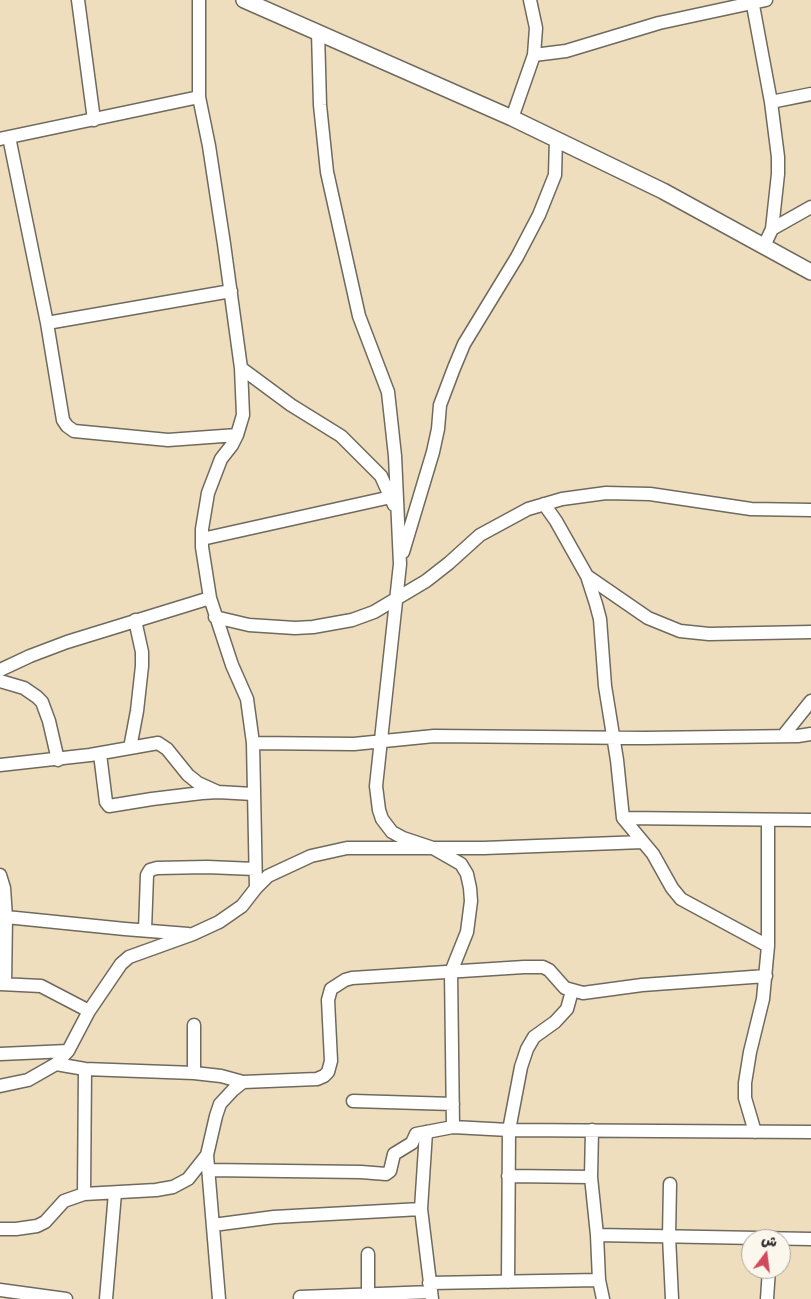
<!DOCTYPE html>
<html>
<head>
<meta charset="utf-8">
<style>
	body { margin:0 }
	#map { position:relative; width:811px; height:1299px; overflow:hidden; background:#eedebd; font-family:Mali,"Playpen Sans Arabic",sans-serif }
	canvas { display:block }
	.north { position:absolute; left:741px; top:1229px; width:50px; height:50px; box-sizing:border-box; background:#fbf7ec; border:1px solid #a8a59f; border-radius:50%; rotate:15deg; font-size:14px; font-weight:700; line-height:20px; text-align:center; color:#2b2b2b }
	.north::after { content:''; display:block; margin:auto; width:18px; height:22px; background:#d1495b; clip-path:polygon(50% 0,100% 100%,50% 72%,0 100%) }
</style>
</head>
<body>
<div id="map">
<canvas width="811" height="1299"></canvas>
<div class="north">ش</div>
</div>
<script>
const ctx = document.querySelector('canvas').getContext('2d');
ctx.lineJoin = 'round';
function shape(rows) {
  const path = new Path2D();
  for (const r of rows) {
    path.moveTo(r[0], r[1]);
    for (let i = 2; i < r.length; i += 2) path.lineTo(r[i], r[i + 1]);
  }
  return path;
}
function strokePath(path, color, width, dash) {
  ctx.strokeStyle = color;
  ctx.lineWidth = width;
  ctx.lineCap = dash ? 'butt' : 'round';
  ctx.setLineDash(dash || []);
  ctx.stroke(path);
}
const minor = shape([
	[78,0,94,120],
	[199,0,199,97,209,146,224,244,241,368,243,415,237,435,232,445,221,459,208,493,202,529,202,547,210,598,232,665,247,699,253,743,256,888],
	[752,0,771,102,778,157,778,174,772,229,764,246],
	[318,32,320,105,327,172,359,316,388,392,395,456,400,564,376,786,379,810,382,819,392,832,403,838,433,848,461,864,467,874,470,888,471,901,467,932,451,972,453,1127],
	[534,55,566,51,659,23,766,0],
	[771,102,811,94],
	[512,118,534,55,536,28,530,0],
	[9,137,47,323,63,420,67,426,74,431,168,440,237,435],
	[0,139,199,97],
	[772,229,811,207],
	[47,323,231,291],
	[241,368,291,405,341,436,381,476,394,505],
	[544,504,556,521,587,576,596,604,600,619,605,686,617,760,623,818,653,854,672,888,681,899,768,946,763,999,750,1052,745,1083,745,1098,755,1132],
	[202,539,391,497],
	[403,552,433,452,438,429,440,405,454,368,464,344,517,257,539,215,555,175,556,139],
	[587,576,648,618,680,631,709,634,811,632],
	[215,617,249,625,295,628,313,627,352,620,374,612,426,581,449,563,480,535,528,509,562,499,606,493,650,494,751,509,811,510],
	[0,670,30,656,67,642,210,598],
	[0,681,24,688,37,697,42,702,49,721,58,760],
	[783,736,811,701],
	[253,743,354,744,434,736,645,738,798,736,811,734],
	[130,748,137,711,142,666,142,652,135,620],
	[100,754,106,802,109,806,152,799,202,793,218,792,253,794],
	[0,765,90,755,158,743,167,749,188,775,198,783,218,792],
	[623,818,811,820],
	[768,821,768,946],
	[0,875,4,888,6,917,5,984],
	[6,917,125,929,188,934],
	[145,930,147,875,150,870,157,868,207,867,255,869],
	[0,984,41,986,89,1011],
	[194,1025,194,1073],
	[0,1054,68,1051],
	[56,1064,85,1069,194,1073,221,1076,243,1082,317,1079,324,1076,328,1072,331,1061,328,1000,331,989,345,980,352,978,524,967,543,967,549,970,565,988,583,993,642,985,766,976],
	[0,1086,28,1080,56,1064,68,1051,89,1011,121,964,129,957,193,934,219,922,242,906,256,888,268,876,311,856,347,848,484,848,643,842],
	[353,1101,453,1104],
	[592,1130,591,1177,597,1235,599,1280,603,1299],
	[426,1132,421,1209,432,1299],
	[209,1170,361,1172,386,1174,390,1171,394,1154,412,1143,416,1134,453,1127,509,1130,811,1132],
	[508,1176,591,1177],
	[670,1184,669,1236,672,1299],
	[84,1194,85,1069],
	[213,1225,274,1217,421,1209],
	[0,1229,16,1229,37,1226,45,1222,64,1201,84,1194,156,1190,173,1187,188,1179,207,1155],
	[597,1235,811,1239],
	[368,1254,368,1295],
	[508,1282,509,1130,521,1067,527,1049,534,1037,555,1022,567,1009,572,991],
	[429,1283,599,1280],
	[0,1290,66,1299],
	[300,1297,431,1292],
	[106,1299,115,1193],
	[219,1299,207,1155,216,1116,220,1104,233,1090,243,1082],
	[767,1299,769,1269]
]);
const tertiary = shape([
	[244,0,512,118,663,191,811,272]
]);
strokePath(minor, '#6f6a5e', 15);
strokePath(tertiary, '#6f6a5e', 18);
strokePath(minor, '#fff', 12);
strokePath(tertiary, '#fff', 15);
</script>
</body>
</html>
